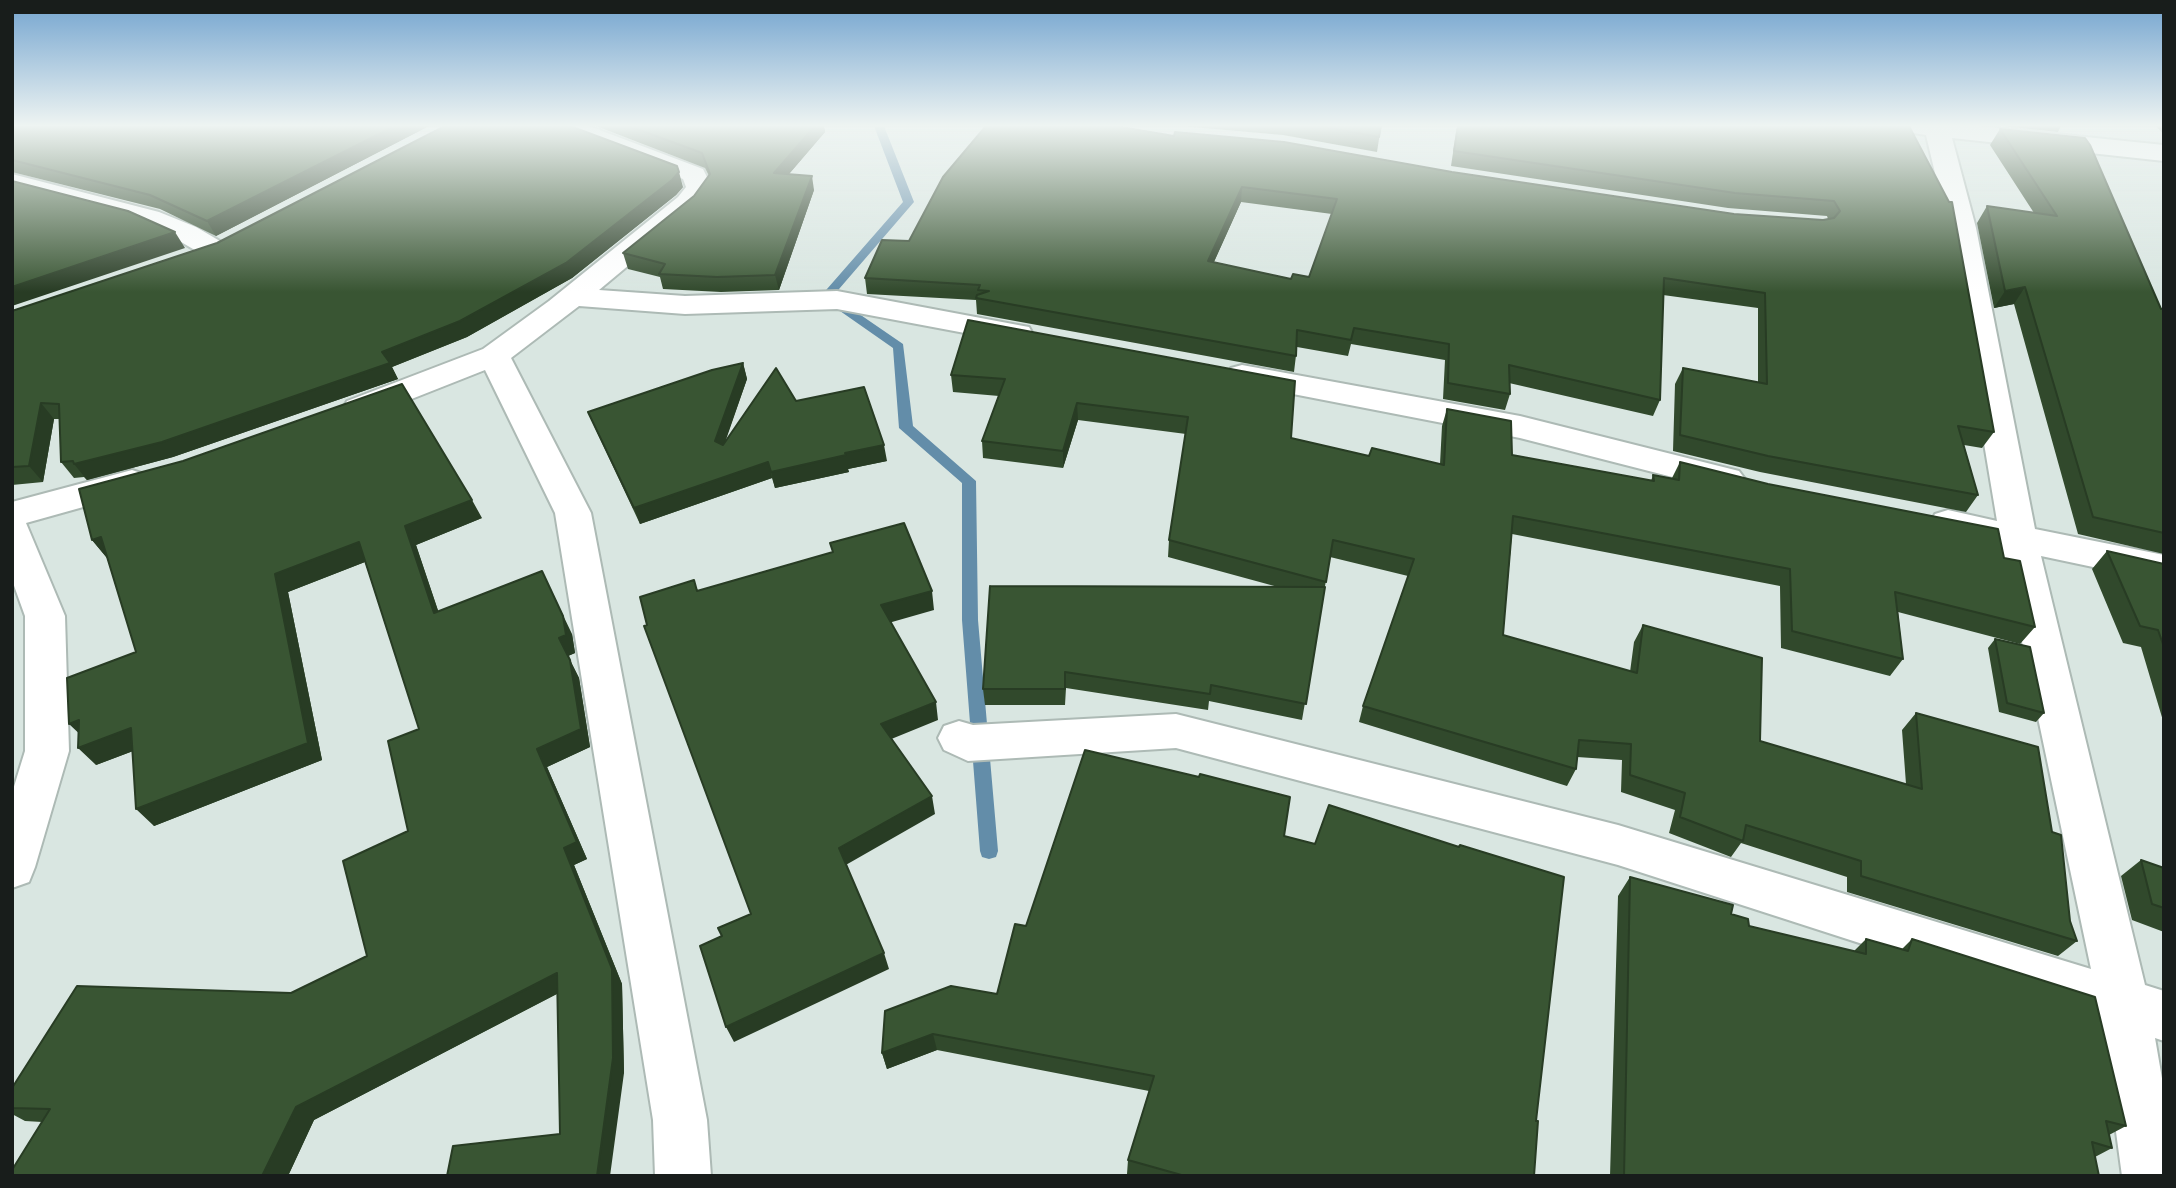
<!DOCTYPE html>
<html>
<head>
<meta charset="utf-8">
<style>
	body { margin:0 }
	#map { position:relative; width:2176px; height:1188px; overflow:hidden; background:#d9e6e1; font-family:"PT Sans Narrow",sans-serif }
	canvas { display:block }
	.frame { position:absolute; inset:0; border:14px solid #181d1b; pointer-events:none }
</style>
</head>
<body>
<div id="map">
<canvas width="2176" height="1188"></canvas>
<div class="frame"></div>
</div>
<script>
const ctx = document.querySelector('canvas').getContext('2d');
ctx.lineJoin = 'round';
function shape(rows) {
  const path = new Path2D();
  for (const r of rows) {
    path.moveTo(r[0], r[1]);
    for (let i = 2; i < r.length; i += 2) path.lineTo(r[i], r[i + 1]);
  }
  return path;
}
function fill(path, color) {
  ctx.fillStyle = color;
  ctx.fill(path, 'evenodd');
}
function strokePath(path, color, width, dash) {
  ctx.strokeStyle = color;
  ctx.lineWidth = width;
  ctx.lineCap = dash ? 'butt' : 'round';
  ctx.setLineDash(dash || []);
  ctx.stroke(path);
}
fill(shape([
	[874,126,884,126,914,202,833,296,903,344,913,426,976,481,978,620,998,851,996,857,989,859,982,857,980,851,962,620,962,483,899,428,893,348,820,297,903,202,874,126]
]), '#638da9');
const minor = shape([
	[555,126,589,126,703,169,712,187,696,209,599,290,685,296,837,291,1018,325,1029,327,1033,334,1029,341,1018,343,837,309,685,314,579,306,511,358,591,513,707,1120,711,1176,655,1176,653,1120,555,513,485,370,371,415,359,418,347,415,343,408,347,401,483,349,549,301,678,197,686,187,683,179,558,131,555,126],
	[1897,126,1978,126,2164,145,2164,161,1952,138,1976,228,2035,529,2164,555,2164,582,2041,556,2145,985,2164,991,2164,1041,2155,1038,2164,1090,2164,1176,2122,1176,2101,1021,1618,865,1176,748,968,761,944,750,938,738,944,726,959,721,973,725,1176,714,1618,825,2091,969,2002,547,1935,532,1930,523,1935,514,1948,510,1997,521,1948,228,1926,135,1900,131,1897,126],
	[12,174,159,212,196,227,225,244,229,250,225,256,215,258,205,256,176,239,139,224,12,190,12,174],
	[1242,365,1520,416,1739,471,1745,479,1739,487,1727,491,1520,438,1231,382,1226,375,1231,368,1242,365],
	[132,470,144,474,150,482,144,490,26,523,65,616,69,751,35,867,29,882,12,888,12,793,25,751,25,616,12,580,12,502,132,470]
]);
strokePath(minor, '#adbab5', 4);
fill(minor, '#fff');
fill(shape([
	[12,126,429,126,216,236,160,209,12,172],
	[596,126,824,126,825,132,789,174,814,190,779,290,721,292,663,289,660,277,628,269,623,253,694,196,709,176,705,168],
	[1181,126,1381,126,1377,152,1283,135],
	[1457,126,1909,126,1994,432,1982,448,1964,445,1978,495,1966,512,1760,472,1673,451,1675,384,1683,368,1758,383,1758,308,1663,295,1660,400,1653,416,1509,383,1510,394,1505,410,1443,399,1445,360,1351,344,1348,356,1297,347,1294,372,977,314,976,300,867,294,865,278,909,241,1174,136,1452,172,1734,214,1823,220,1828,219,1827,216,1728,208,1451,166],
	[1241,202,1332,214,1309,277,1291,279,1214,262],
	[2002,126,2061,126,2058,132],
	[2156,126,2164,126,2164,135],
	[2000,129,2161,309,2164,309,2164,554,2078,534,2014,304,1994,308,1977,223,1987,206,2034,213,1990,145],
	[683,187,676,195,572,278,467,337,392,367,398,379,173,457,87,480,84,477,74,478,61,462,60,419,54,419,43,482,12,485,12,311],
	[968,320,1291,438,1369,456,1440,464,1442,426,1447,409,1512,455,1651,481,1653,475,1672,478,1680,462,2004,558,2035,627,2020,644,1898,612,1903,659,1890,676,1781,648,1780,586,1512,534,1503,635,1630,672,1634,642,1643,625,1760,741,1906,784,1902,730,1916,713,2052,832,2070,921,2077,941,2058,956,1847,892,1847,877,1741,843,1731,857,1669,833,1675,810,1621,792,1622,760,1577,757,1576,769,1567,786,1359,722,1363,706,1408,576,1330,557,1302,720,1209,701,1208,710,1066,688,1065,705,985,705,983,689,1278,587,1168,557,1169,540,1186,434,1078,420,1063,468,983,458,982,441,999,396,953,392,951,375],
	[743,363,747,379,725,441,796,401,887,461,848,469,849,472,775,488,772,478,640,524,595,428,588,412],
	[482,518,416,545,438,611,572,634,575,653,568,656,579,678,590,747,547,767,587,859,574,865,622,984,624,1073,560,1134,557,994,314,1120,288,1176,12,1176,42,1122,25,1121,12,1114,12,1088,291,993,367,956,408,831,419,729,365,562,288,592,322,760,154,826,133,751,96,765,136,652,107,558,92,540],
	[2107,551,2164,564,2164,724,2141,647,2123,643,2092,569],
	[1995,639,2044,713,2036,722,1999,712,1988,648],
	[1284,836,1315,844,1536,1121,1534,1176,1133,1176,1127,1174,1128,1160,1149,1091,937,1050,887,1069,882,1053,997,994,1026,926],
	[2141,860,2164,868,2164,932,2132,920,2121,876],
	[1630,877,1731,914,1749,926,1854,951,1866,939,1902,949,1912,939,2126,1126,2109,1135,2112,1148,2095,1157,2099,1176,1610,1176,1618,896]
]), '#31492c');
fill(shape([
	[395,126,429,126,216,236,207,221],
	[815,126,824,126,825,132,777,188,774,173],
	[679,172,683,187,676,195,572,278,467,337,392,367,398,379,173,457,87,480,74,464,382,352],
	[812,176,814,190,779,290,775,275],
	[1242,187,1241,202,1207,277,1208,261],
	[175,232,185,248,12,306,12,287],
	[2025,287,2014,304,1994,308,2005,291],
	[743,363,747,379,720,457,715,441],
	[41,403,54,419,43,482,29,466],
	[1077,403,1078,420,1063,468,1063,451],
	[884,445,887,461,848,469,849,472,775,488,771,472,845,453],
	[768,462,772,478,640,524,634,508],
	[472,500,482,518,416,545,445,631,434,613,405,526],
	[101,537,107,558,92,540],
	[359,542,370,560,288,592,322,760,154,826,136,809,275,574],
	[542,571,572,634,575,653,568,656,559,638],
	[932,591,934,610,885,624,881,605],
	[570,660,579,678,590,747,547,767,587,859,574,865,622,984,624,1073,610,1176,597,1176,564,848,537,749],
	[936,702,938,720,884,742,881,724],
	[79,720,87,741,69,724],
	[131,728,149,745,96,765,78,748],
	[932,796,935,814,844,866,839,848],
	[884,953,889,969,734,1042,726,1027],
	[557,973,568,988,314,1120,288,1176,262,1176,296,1107],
	[933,1034,937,1050,887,1069,882,1053]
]), '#283c24');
const building = shape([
	[12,126,395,126,207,221,150,195,12,160,12,126],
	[445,126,570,126,677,166,679,172,672,180,566,263,460,321,382,352,390,363,162,442,74,464,73,461,61,462,59,404,41,403,29,466,12,467,12,311,217,243,445,126],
	[629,126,815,126,774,173,812,176,775,275,717,277,659,274,665,264,623,253,694,196,710,174,702,153,629,126],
	[986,126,1115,126,1174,136,1175,132,1284,142,1452,172,1734,214,1823,220,1834,218,1840,211,1834,201,1735,193,1454,151,1458,126,1909,126,1949,202,1952,202,1954,213,1994,432,1958,426,1978,495,1768,456,1680,435,1683,368,1767,384,1765,293,1664,278,1660,400,1509,365,1510,394,1448,383,1449,344,1354,328,1351,340,1297,330,1296,356,976,298,977,295,989,291,978,290,980,285,865,278,882,240,909,241,943,177,986,126],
	[1242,187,1337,199,1309,277,1293,274,1291,279,1208,261,1242,187],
	[1319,126,1381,126,1379,137,1319,126],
	[2000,129,2085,138,2090,145,2161,309,2164,309,2164,533,2093,517,2025,287,2005,291,1987,206,2057,216,2000,129],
	[12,181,128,211,175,232,12,287,12,181],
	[968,320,1295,381,1291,438,1369,456,1372,448,1444,465,1447,409,1511,421,1512,455,1654,481,1653,475,1679,480,1680,462,1768,484,1998,529,2004,558,2020,561,2035,627,1895,592,1903,659,1792,631,1790,569,1513,516,1503,635,1637,673,1643,625,1762,658,1760,741,1922,789,1916,713,2038,747,2052,832,2061,835,2070,921,2077,941,1861,876,1861,861,1746,825,1743,841,1680,817,1685,793,1630,775,1631,744,1579,740,1576,769,1363,706,1414,559,1333,540,1326,582,1169,540,1188,417,1077,403,1063,451,982,441,1005,379,951,375,968,320],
	[743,363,715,441,723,445,776,368,796,401,864,387,884,445,845,453,846,455,771,472,768,462,634,508,588,412,712,370,743,363],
	[402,384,472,500,405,526,434,613,542,571,563,616,566,635,559,638,570,660,581,729,537,749,577,842,564,848,612,969,613,1058,597,1176,447,1176,453,1146,560,1134,557,973,296,1107,262,1176,12,1176,12,1170,50,1109,12,1108,12,1088,77,986,291,993,367,956,343,861,408,831,388,741,419,729,359,542,275,574,308,743,136,809,131,728,78,748,79,720,69,724,67,678,136,652,101,537,92,540,79,489,183,461,402,384],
	[904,523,932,591,881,605,936,702,881,724,932,796,839,848,884,953,726,1027,700,946,722,936,718,928,751,914,644,626,647,625,640,597,694,580,697,591,833,552,830,543,904,523],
	[2107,551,2164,564,2164,647,2158,630,2140,626,2107,551],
	[990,586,1325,587,1306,704,1211,685,1210,694,1065,672,1065,689,983,689,990,586],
	[1995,639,2030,647,2044,713,2007,703,1995,639],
	[1085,750,1199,777,1200,774,1290,797,1284,836,1315,844,1329,805,1459,847,1460,845,1564,877,1536,1121,1538,1121,1534,1176,1185,1176,1128,1160,1154,1076,933,1034,882,1053,885,1011,951,986,997,994,1015,924,1026,926,1085,750],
	[2141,860,2164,868,2164,908,2152,904,2141,860],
	[1630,877,1733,905,1731,914,1748,919,1749,926,1866,954,1866,939,1908,951,1912,939,2095,997,2126,1126,2106,1121,2112,1148,2092,1142,2099,1176,1624,1176,1630,877]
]);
fill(building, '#395533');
strokePath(building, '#283c24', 2);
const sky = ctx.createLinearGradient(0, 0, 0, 292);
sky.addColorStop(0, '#73a4cf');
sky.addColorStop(0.43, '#eef4f2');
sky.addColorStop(1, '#eef4f200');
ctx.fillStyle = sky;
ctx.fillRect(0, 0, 2176, 292);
</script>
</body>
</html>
